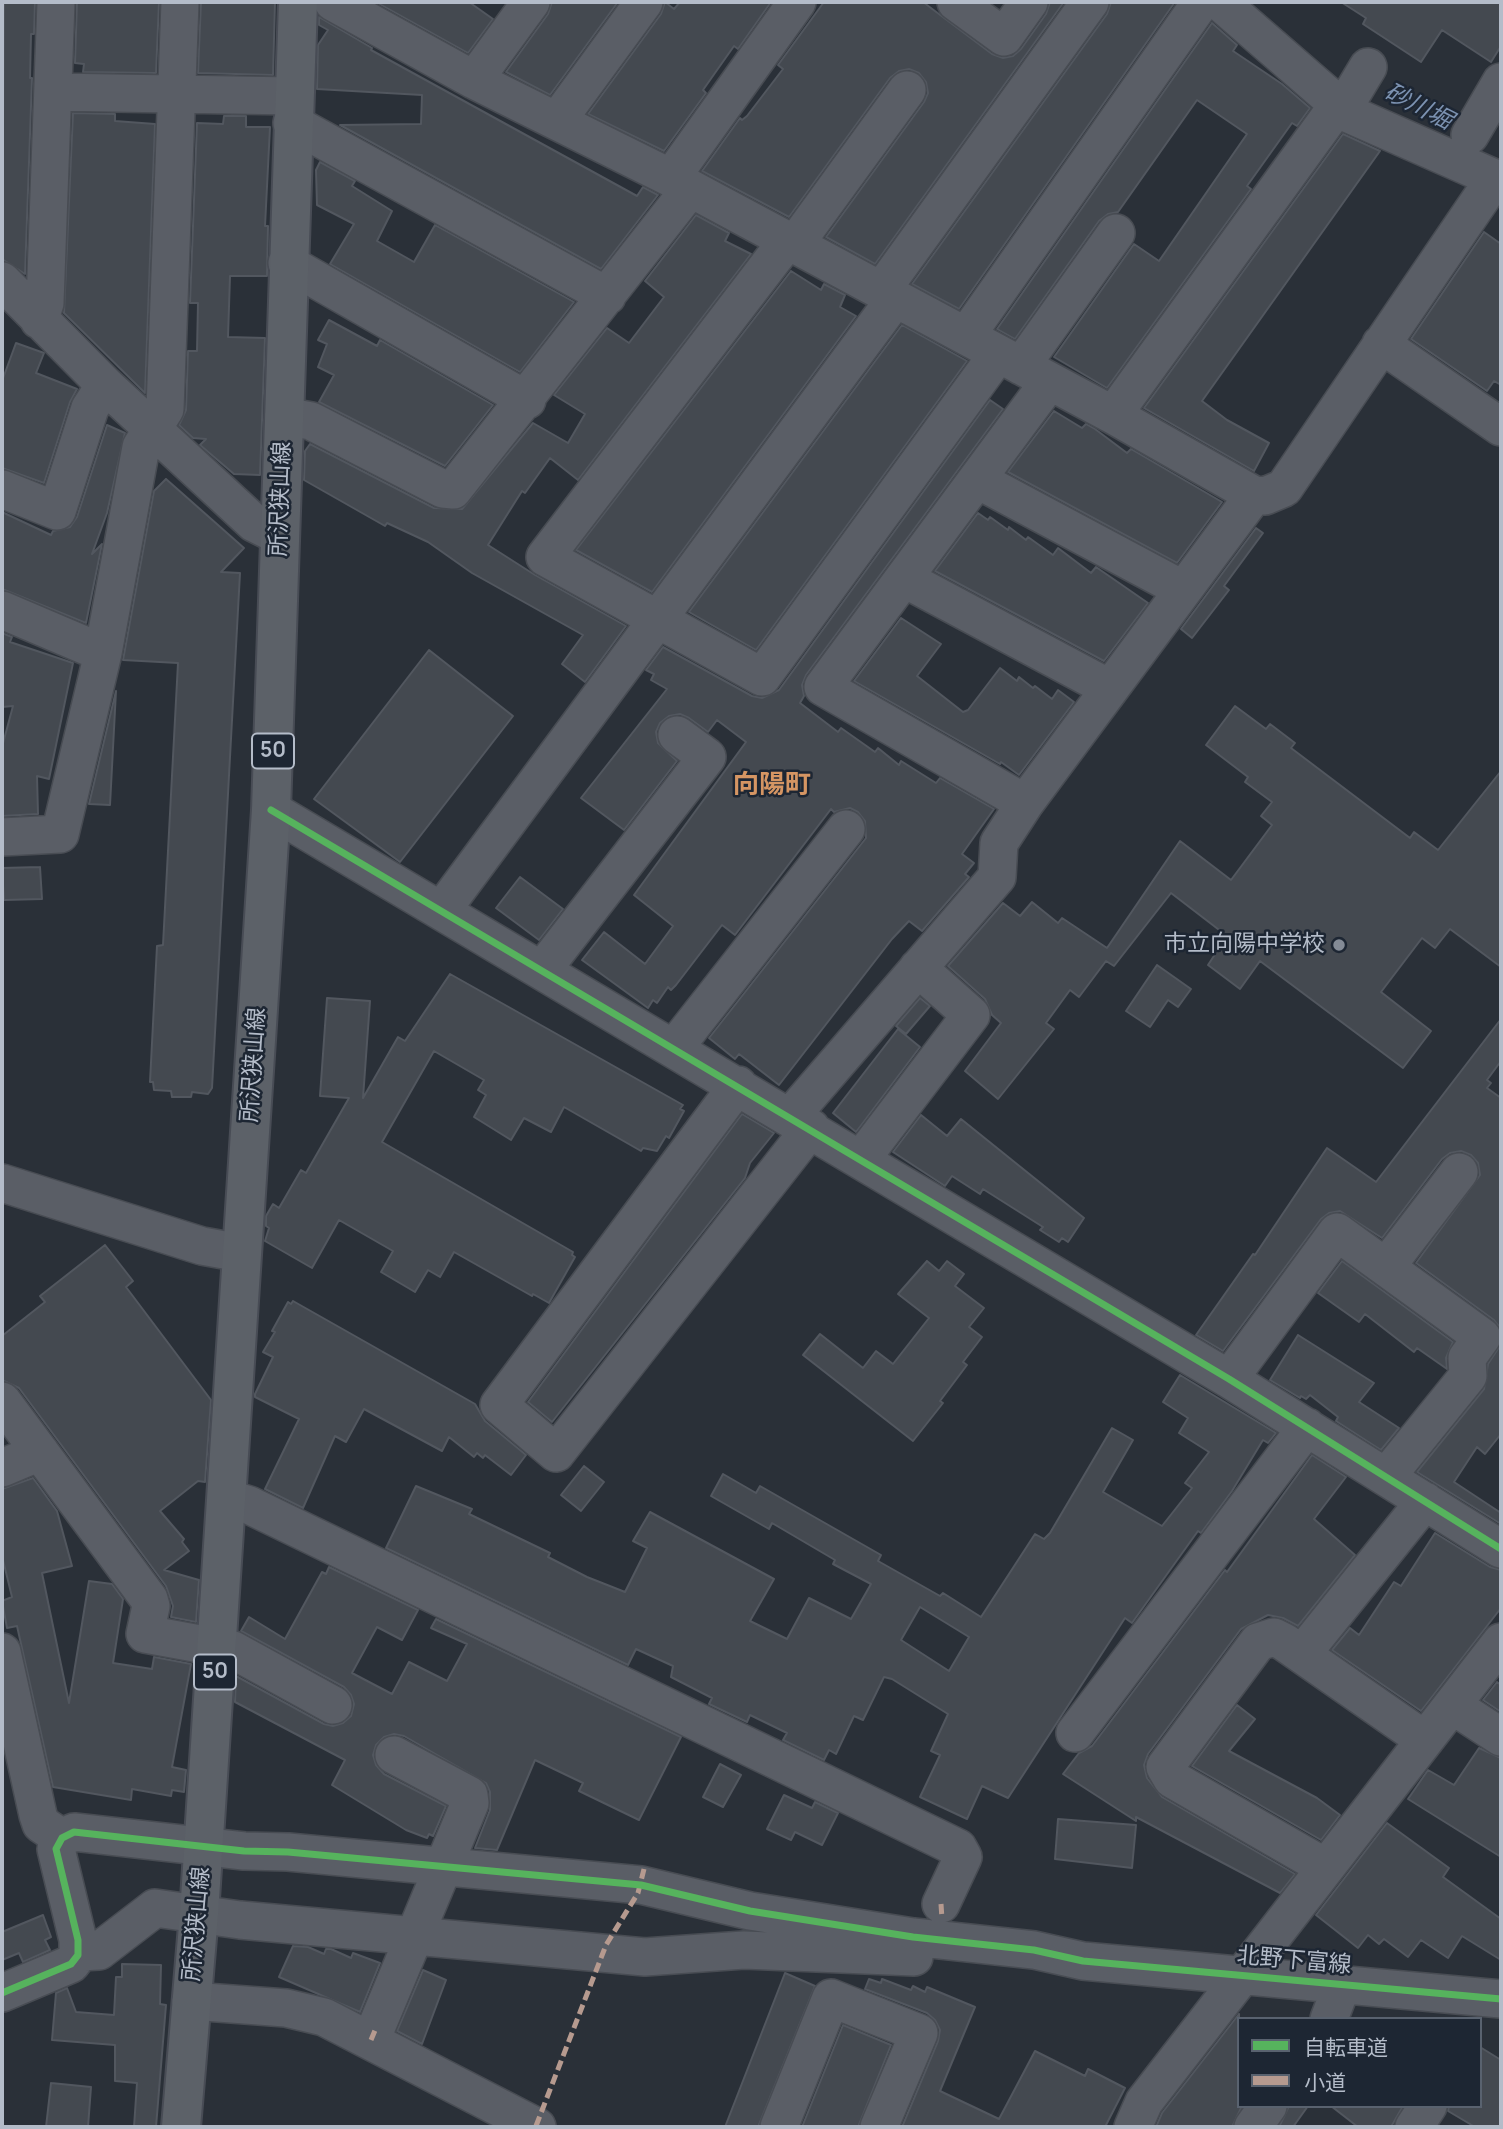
<!DOCTYPE html>
<html>
<head>
<meta charset="utf-8">
<style>
	body { margin:0 }
	#map { position:relative; width:1503px; height:2129px; overflow:hidden; background:#2a3038; font-family:Manrope,"Noto Sans JP",sans-serif }
	canvas { display:block }
	.frame { position:absolute; inset:0; border:4px solid #b4bcc9; pointer-events:none }
	.legend { position:absolute; left:1237px; top:2017px; width:245px; height:91px; box-sizing:border-box; background:#1d2633; border:2px solid #59626f; margin:0; padding:9px 12px; list-style:none; font-size:21px; color:#b4bcc9 }
	.legend li { display:flex; align-items:center; gap:14px; height:35px }
	.legend b { width:35px; border:2px solid #59626f }
</style>
</head>
<body>
<div id="map">
<canvas width="1503" height="2129"></canvas>
<div class="frame"></div>
<ul class="legend">
<li><b style="height:9px;background:#56b35d"></b>自転車道</li>
<li><b style="height:9px;background:#b69a8f"></b>小道</li>
</ul>
</div>
<script>
const ctx = document.querySelector('canvas').getContext('2d');
ctx.lineJoin = 'round';
function fill(path, color) {
  ctx.fillStyle = color;
  ctx.fill(path, 'evenodd');
}
function shape(rows) {
  const path = new Path2D();
  for (const r of rows) {
    path.moveTo(r[0], r[1]);
    for (let i = 2; i < r.length; i += 2) path.lineTo(r[i], r[i + 1]);
  }
  return path;
}
function strokePath(path, color, width, dash) {
  ctx.strokeStyle = color;
  ctx.lineWidth = width;
  ctx.lineCap = dash ? 'butt' : 'round';
  ctx.setLineDash(dash || []);
  ctx.stroke(path);
}
function label(font, color, halo, rows, align = 'center') {
  ctx.font = font + ' Manrope,"Noto Sans JP",sans-serif';
  ctx.lineWidth = 5;
  ctx.setLineDash([]);
  ctx.textBaseline = 'middle';
  ctx.strokeStyle = halo;
  ctx.fillStyle = color;
  for (const [text, x, y, turn = 0] of rows) {
    ctx.save();
    ctx.translate(x, y);
    ctx.rotate((+turn || 0) * Math.PI / 180);
    ctx.textAlign = isNaN(turn) ? turn : align;
    if (halo) ctx.strokeText(text, 0, 0);
    ctx.fillText(text, 0, 0);
    ctx.restore();
  }
}
const building = shape([
	[4,2,35,2,34,34,31,34,30,78,32,78,25,274,2,259,4,2],
	[77,2,159,2,156,73,83,72,84,64,75,63,77,2],
	[201,2,275,2,273,75,198,73,201,2],
	[376,2,469,2,493,19,468,53,376,2],
	[552,2,618,2,550,95,506,72,548,14,552,2],
	[665,2,674,9,680,2,771,2,738,49,734,46,703,90,706,93,664,151,588,114,661,14,665,2],
	[824,2,923,2,992,54,1003,58,1013,56,1021,49,1046,14,1050,2,1064,2,875,264,826,237,924,102,928,93,926,82,919,73,909,69,899,71,890,78,789,217,702,171,740,118,742,120,747,116,783,69,778,65,824,2],
	[1111,2,1175,2,959,309,912,284,1107,14,1111,2],
	[1341,2,1501,2,1501,46,1491,62,1442,30,1421,62,1363,24,1366,18,1341,2],
	[319,17,372,48,371,50,637,196,643,187,658,195,601,269,340,125,421,124,422,95,317,89,318,45,328,30,319,25,319,17],
	[1212,23,1237,45,1233,51,1282,84,1310,108,1297,126,1292,123,1247,186,1251,189,1107,388,1054,357,1134,244,1159,261,1247,134,1197,100,1118,212,1108,214,1099,221,1015,339,997,329,1212,23],
	[73,113,115,114,115,121,155,124,145,393,64,313,73,113],
	[224,116,246,116,246,127,270,127,265,226,268,226,267,276,230,276,228,337,265,338,260,475,234,474,200,445,206,439,193,438,179,425,186,410,188,351,197,351,198,303,190,303,197,123,223,124,224,116],
	[1343,134,1380,151,1202,401,1227,420,1269,443,1254,471,1144,408,1343,134],
	[320,162,355,181,352,186,392,211,377,241,414,262,435,225,574,302,520,372,330,264,354,224,317,205,316,170,320,162],
	[696,215,729,233,725,241,751,254,578,480,550,458,525,493,522,491,488,545,535,575,626,626,585,682,562,664,583,635,472,573,428,542,387,523,385,526,304,480,305,451,310,444,434,508,462,509,533,423,568,443,585,414,554,395,607,328,629,343,664,297,645,281,696,215],
	[1484,232,1501,244,1501,385,1494,381,1487,391,1411,339,1484,232],
	[791,271,821,290,824,284,845,295,840,307,856,316,652,592,576,550,791,271],
	[329,320,377,346,380,340,493,405,445,466,319,402,334,375,318,367,327,344,318,340,329,320],
	[902,325,967,361,756,650,689,612,902,325],
	[16,343,44,353,36,373,77,389,70,402,44,483,2,468,2,381,16,343],
	[990,400,1003,409,806,675,802,685,804,696,800,703,838,732,841,728,875,752,878,748,899,765,901,761,936,783,940,778,994,809,962,854,974,863,965,874,969,877,922,931,909,921,892,939,779,1085,739,1054,735,1059,709,1038,866,838,865,821,858,812,850,808,834,812,831,809,735,935,722,925,676,985,671,990,668,987,657,1003,653,1000,648,1008,582,960,604,932,645,964,673,926,634,895,746,742,717,720,708,732,689,718,680,714,669,716,660,723,656,732,658,743,677,761,624,830,581,798,667,689,651,680,654,674,646,670,663,647,752,696,762,698,779,690,990,400],
	[1054,411,1082,428,1086,424,1095,429,1127,453,1131,449,1222,502,1177,563,1008,472,1054,411],
	[107,425,125,433,107,513,92,554,102,544,86,623,2,589,2,512,51,535,53,531,70,527,77,517,107,425],
	[166,479,244,548,221,572,240,573,212,1088,208,1094,192,1092,191,1097,172,1097,171,1091,154,1090,153,1082,150,1082,157,946,163,945,178,663,123,660,154,491,166,479],
	[978,513,988,520,990,517,1008,530,1009,527,1026,540,1028,537,1053,555,1058,548,1091,573,1096,567,1148,603,1104,661,935,571,978,513],
	[1256,528,1263,533,1224,586,1229,590,1192,638,1181,629,1256,528],
	[901,618,941,644,917,676,963,712,968,710,1000,668,1017,681,1019,677,1033,688,1035,686,1052,699,1058,690,1074,702,1019,775,1001,762,1000,764,854,681,901,618],
	[2,633,12,637,10,642,73,663,49,779,37,776,38,814,2,816,2,747,13,706,2,707,2,633],
	[429,650,513,716,400,862,314,799,429,650],
	[116,691,110,805,89,804,116,691],
	[1235,706,1266,729,1270,724,1295,743,1291,748,1410,838,1414,832,1438,850,1501,771,1501,967,1450,929,1435,948,1422,938,1381,992,1431,1031,1403,1068,1260,961,1240,989,1208,965,1227,936,1171,893,1114,966,1106,961,1079,997,1070,990,1046,1023,1054,1029,998,1099,965,1071,1001,1023,992,1015,985,999,948,966,1003,903,1020,916,1032,902,1058,923,1062,918,1107,948,1180,841,1231,880,1272,825,1261,816,1272,802,1245,782,1248,777,1206,745,1235,706],
	[40,867,42,899,4,900,2,868,40,867],
	[520,877,563,909,539,940,496,908,520,877],
	[1157,965,1191,989,1178,1007,1168,1000,1150,1027,1126,1011,1157,965],
	[450,974,683,1105,680,1109,684,1111,669,1138,666,1136,657,1151,643,1148,641,1151,564,1107,551,1132,524,1118,511,1140,474,1117,486,1095,478,1090,484,1080,434,1051,382,1142,573,1252,572,1255,575,1257,549,1303,533,1294,532,1296,454,1252,440,1277,428,1270,415,1292,381,1272,393,1251,339,1220,312,1268,265,1241,269,1228,266,1226,266,1216,273,1204,279,1208,301,1170,306,1173,349,1098,320,1096,327,998,370,1001,363,1098,398,1037,405,1041,450,974],
	[920,998,930,1006,906,1034,896,1026,920,998],
	[1501,1019,1501,1061,1487,1080,1491,1083,1487,1088,1501,1098,1501,1329,1494,1320,1416,1263,1480,1175,1478,1163,1471,1155,1461,1151,1450,1153,1442,1159,1382,1238,1340,1211,1329,1213,1321,1219,1223,1351,1196,1335,1253,1254,1255,1255,1327,1148,1376,1182,1501,1019],
	[898,1029,920,1047,856,1132,833,1113,898,1029],
	[742,1114,774,1133,750,1163,745,1178,552,1422,528,1402,742,1114],
	[921,1115,947,1136,961,1119,1084,1218,1068,1242,1062,1238,1059,1242,1040,1230,1043,1227,983,1189,980,1194,952,1176,945,1186,893,1152,921,1115],
	[105,1245,133,1281,126,1287,211,1400,205,1482,198,1481,160,1511,184,1539,182,1542,189,1551,164,1570,199,1580,196,1622,171,1617,173,1606,166,1586,19,1388,2,1380,2,1336,45,1302,40,1296,105,1245],
	[927,1261,939,1271,947,1261,964,1274,955,1286,984,1308,969,1327,982,1337,963,1362,967,1365,940,1401,943,1403,913,1441,803,1355,820,1334,863,1368,876,1351,893,1364,929,1318,898,1294,927,1261],
	[1342,1261,1453,1342,1446,1358,1447,1369,1417,1348,1414,1352,1365,1314,1359,1322,1318,1293,1342,1261],
	[293,1301,475,1404,485,1421,526,1455,511,1475,485,1455,483,1458,477,1453,474,1457,449,1437,442,1451,364,1409,346,1442,335,1436,303,1508,265,1489,299,1419,255,1397,255,1394,273,1357,263,1352,275,1332,272,1331,288,1302,291,1304,293,1301],
	[1298,1335,1374,1383,1359,1402,1399,1428,1381,1450,1336,1421,1338,1417,1310,1395,1306,1399,1301,1396,1300,1398,1270,1380,1298,1335],
	[1501,1344,1501,1434,1485,1454,1477,1447,1454,1482,1501,1513,1501,1524,1417,1472,1484,1389,1488,1364,1501,1344],
	[1180,1375,1276,1433,1268,1443,1263,1440,1232,1491,1201,1533,1198,1531,1132,1623,1125,1618,1008,1798,982,1786,967,1819,920,1797,940,1755,931,1751,948,1714,892,1679,884,1677,863,1720,854,1716,836,1754,829,1750,824,1760,783,1740,787,1733,750,1715,747,1722,709,1704,712,1698,671,1677,673,1666,636,1649,628,1665,386,1548,416,1486,472,1509,469,1514,550,1553,548,1557,587,1577,625,1592,647,1548,633,1541,650,1512,774,1579,750,1621,787,1639,809,1598,851,1619,871,1584,833,1564,835,1560,772,1523,769,1529,711,1496,723,1474,756,1493,760,1486,881,1555,878,1561,940,1596,943,1593,981,1617,1035,1534,1044,1539,1050,1533,1112,1428,1133,1440,1103,1492,1162,1526,1192,1488,1185,1483,1209,1452,1179,1433,1188,1418,1163,1402,1180,1375],
	[920,1607,969,1637,949,1671,901,1640,920,1607],
	[1312,1455,1346,1477,1314,1519,1355,1555,1298,1626,1283,1618,1268,1615,1241,1629,1148,1754,1144,1765,1147,1778,1162,1797,1295,1874,1280,1893,1136,1817,1136,1821,1063,1774,1079,1753,1092,1746,1225,1570,1227,1572,1312,1455],
	[584,1466,604,1482,581,1511,561,1495,584,1466],
	[33,1478,57,1511,72,1566,42,1573,69,1703,89,1581,112,1584,123,1599,113,1663,152,1669,154,1657,191,1664,172,1767,186,1770,184,1792,172,1790,171,1796,132,1789,131,1800,53,1787,17,1626,7,1628,2,1601,12,1597,2,1556,2,1489,33,1478],
	[1435,1533,1490,1567,1501,1570,1501,1608,1421,1711,1332,1650,1350,1628,1359,1635,1394,1582,1401,1586,1435,1533],
	[329,1567,418,1610,402,1640,377,1627,352,1673,392,1694,409,1662,447,1681,467,1644,431,1628,436,1619,681,1737,639,1820,579,1791,583,1783,535,1760,497,1850,475,1848,490,1810,490,1792,486,1783,404,1736,394,1734,384,1737,376,1745,373,1755,376,1765,384,1774,446,1806,433,1836,429,1834,427,1838,406,1830,332,1785,345,1760,235,1702,236,1676,324,1724,333,1726,343,1723,351,1716,354,1704,351,1695,344,1687,241,1631,249,1617,285,1639,322,1572,326,1574,329,1567],
	[1497,1682,1501,1685,1501,1712,1483,1700,1497,1682],
	[1237,1705,1255,1719,1229,1751,1317,1798,1340,1815,1321,1840,1192,1766,1237,1705],
	[1479,1748,1501,1758,1501,1857,1408,1799,1428,1770,1454,1785,1479,1748],
	[720,1764,741,1775,723,1807,703,1797,720,1764],
	[784,1795,812,1808,815,1802,838,1813,822,1845,795,1832,791,1840,767,1829,784,1795],
	[1058,1819,1136,1825,1132,1868,1055,1859,1058,1819],
	[1387,1823,1449,1868,1443,1877,1501,1919,1501,1960,1462,1936,1448,1958,1421,1940,1408,1957,1384,1939,1379,1944,1368,1935,1358,1948,1316,1915,1387,1823],
	[43,1915,51,1937,45,1940,50,1950,23,1962,19,1953,2,1960,2,1932,43,1915],
	[293,1946,308,1947,324,1954,326,1949,331,1949,351,1958,353,1953,380,1963,360,2012,279,1977,293,1946],
	[122,1964,161,1965,160,2004,166,2005,156,2127,134,2127,137,2083,115,2081,115,2045,52,2040,56,1993,67,1988,76,2012,114,2015,116,1977,122,1977,122,1964],
	[423,1970,446,1980,422,2044,397,2031,423,1970],
	[785,1973,815,1986,758,2127,725,2127,785,1973],
	[869,1979,881,1983,882,1979,911,1990,913,1986,925,1992,927,1987,975,2007,940,2091,999,2119,1035,2051,1085,2076,1088,2069,1125,2088,1105,2127,902,2127,938,2041,940,2030,935,2020,927,2013,865,1989,869,1979],
	[1239,2014,1239,2106,1242,2106,1232,2127,1156,2127,1162,2113,1239,2014],
	[843,2025,891,2045,858,2127,802,2127,843,2025],
	[1480,2047,1501,2060,1501,2127,1475,2127,1448,2111,1449,2106,1480,2106,1480,2047],
	[51,2083,91,2087,88,2127,46,2127,51,2083],
	[1289,2106,1308,2106,1293,2127,1279,2127,1289,2106],
	[1331,2106,1403,2106,1391,2127,1358,2127,1331,2106]
]);
fill(building, '#444950');
strokePath(building, '#52575f', 2);
const minor = shape([
	[333,2,474,80,671,178,1113,415,1254,495],
	[956,2,1004,37,1029,2],
	[1220,2,1349,114,1501,181],
	[474,80,531,2],
	[53,92,293,96],
	[557,121,644,2],
	[292,123,607,296],
	[1470,135,1501,82],
	[671,178,797,2],
	[787,241,545,557,762,677,998,354],
	[795,244,907,90],
	[287,263,527,400],
	[2,281,105,385,254,523,280,536],
	[881,291,1090,2],
	[39,320,45,303,56,2],
	[966,336,1201,2],
	[1381,344,1501,427],
	[1021,366,1116,233],
	[1113,415,1338,105,1347,102,1368,67],
	[284,416,311,421,443,489,453,490,690,189],
	[978,480,1182,589],
	[2,489,57,511,90,408,105,385],
	[905,579,1109,688],
	[2,610,103,653],
	[1025,803,823,687,1049,382],
	[271,810,1229,1379,1501,1549],
	[2,837,60,834,103,653,141,447,165,409,180,2],
	[442,910,895,299],
	[543,969,707,757,677,735],
	[675,1047,846,829],
	[738,1085,499,1405,556,1453,811,1128],
	[791,1116,997,877,999,843,1025,803,1254,495,1265,496,1284,488,1495,178],
	[862,1158,971,1015,918,968],
	[2,1183,202,1246,241,1253],
	[1386,1267,1459,1172],
	[1229,1379,1337,1232,1482,1337,1467,1358,1468,1376,1387,1476],
	[2,1401,149,1599,151,1606,145,1634,233,1650,333,1705],
	[2,1468,40,1452],
	[227,1498,249,1505,958,1848,963,1857,941,1904],
	[2,1652,38,1815,41,1824,62,1838],
	[1302,1654,1425,1501],
	[1452,1705,1501,1737],
	[1075,1733,1307,1427],
	[1325,1867,1172,1779,1165,1767,1258,1642,1274,1637,1284,1642,1425,1740],
	[79,1952,99,1951,155,1908,240,1920,645,1957,744,1950,914,1957],
	[2,1993,71,1964,78,1955,78,1940,56,1849,62,1838,74,1832,244,1851,288,1852,641,1885,750,1911,913,1937,1034,1950,1083,1961,1501,1999],
	[191,2001,286,2008,324,2017,537,2127],
	[1329,2019,1342,1985],
	[376,2028,470,1803,469,1795,394,1755],
	[779,2127,831,1998,919,2033,879,2127],
	[1133,2127,1144,2102,1501,1642],
	[1253,2127,1268,2106],
	[1414,2127,1428,2106]
]);
const major = shape([
	[181,2127,199,1914,271,810,298,2]
]);
strokePath(minor, '#484c53', 40);
strokePath(major, '#484c55', 42);
strokePath(minor, '#5a5e66', 37);
strokePath(major, '#5c6168', 38);
strokePath(shape([
	[941,1904,942,1919],
	[371,2040,376,2028],
	[536,2126,606,1945,638,1893,644,1869]
]), '#b69a8f', 5, [10, 5]);
strokePath(shape([
	[271,810,1229,1379,1501,1549],
	[2,1993,71,1964,78,1955,78,1940,56,1849,62,1838,74,1832,244,1851,288,1852,641,1885,750,1911,913,1937,1034,1950,1083,1961,1501,1999]
]), '#56b35d', 7);
for (const [x, y, r, color] of [
	[1339,945,7,"#848b96"]
]) {
  const dot = new Path2D();
  dot.arc(x, y, r, 0, 2 * Math.PI);
  ctx.fillStyle = color;
  ctx.fill(dot);
  strokePath(dot, '#1d2633', 2.5);
}
for (const [x, y, w] of [
	[273,751,42],
	[215,1672,42]
]) {
  const box = new Path2D();
  box.roundRect(x - w / 2, y - 17.5, w, 35, 5);
  ctx.fillStyle = '#1d2633';
  ctx.fill(box);
  strokePath(box, '#b4bcc9', 2);
}
label('bold 21px', '#b4bcc9', null, [
	["50",273,751],
	["50",215,1672]
]);
label('23px', '#b4bcc9', '#1d2633', [
	["所沢狭山線",281,499,-88],
	["所沢狭山線",254,1065,-86],
	["所沢狭山線",197,1924,-85],
	["北野下富線",1294,1961,5]
]);
label('23px', '#b4bcc9', '#1d2633', [
	["市立向陽中学校",1325,945]
], 'right');
label('italic 24px', '#7c92b1', '#1d2633', [
	["砂川堀",1418,107,27]
]);
label('bold 26px', '#d59563', '#1d2633', [
	["向陽町",772,786]
]);
</script>
</body>
</html>
